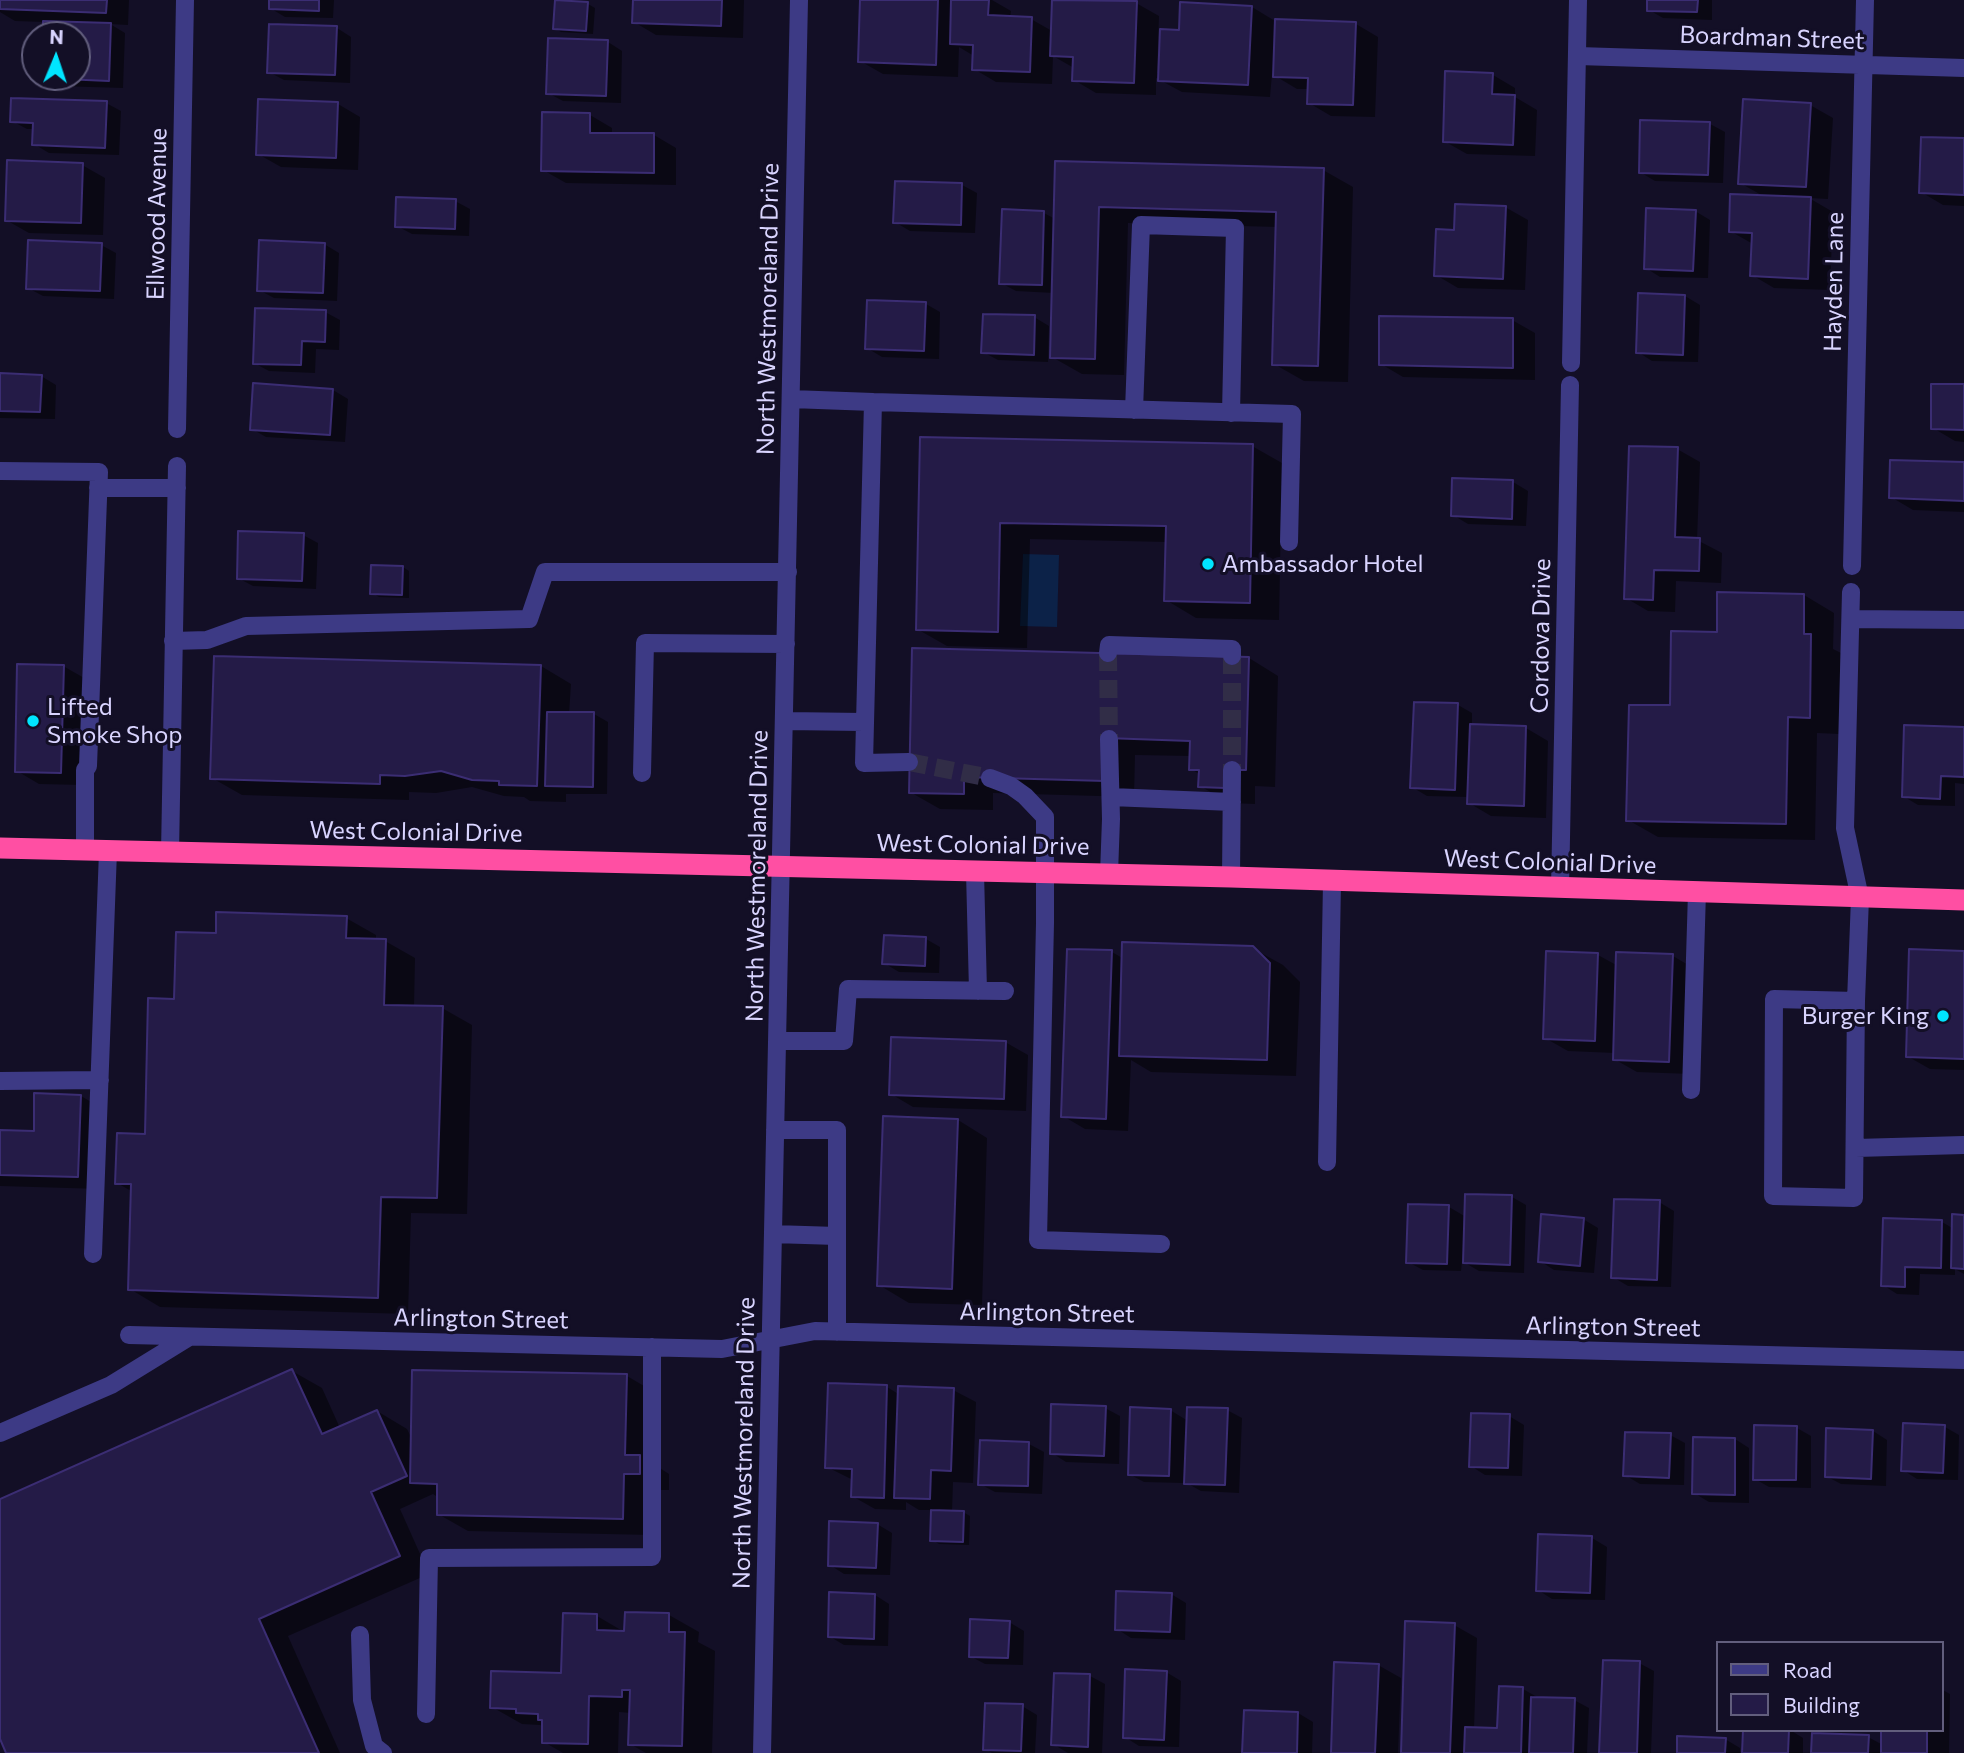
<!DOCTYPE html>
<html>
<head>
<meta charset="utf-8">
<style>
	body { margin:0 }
	#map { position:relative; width:1964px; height:1753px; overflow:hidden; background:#130f26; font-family:Commissioner,sans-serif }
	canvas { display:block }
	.legend { position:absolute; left:1716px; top:1641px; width:228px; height:91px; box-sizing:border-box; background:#130f26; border:2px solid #625e7d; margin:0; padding:9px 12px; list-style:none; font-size:21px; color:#d9d4ff }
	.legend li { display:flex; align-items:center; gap:14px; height:35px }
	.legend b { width:35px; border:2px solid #625e7d }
	.north { position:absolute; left:21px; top:21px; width:70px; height:70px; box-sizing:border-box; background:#130f26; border:2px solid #625e7d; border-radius:50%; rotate:2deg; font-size:19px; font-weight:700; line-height:28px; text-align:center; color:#d9d4ff }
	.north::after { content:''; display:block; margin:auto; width:24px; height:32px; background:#00e5ff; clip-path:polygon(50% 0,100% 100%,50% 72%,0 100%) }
</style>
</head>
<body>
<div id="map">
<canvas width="1964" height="1753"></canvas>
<ul class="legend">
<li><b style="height:9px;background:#3d3a85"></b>Road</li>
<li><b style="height:19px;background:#241b47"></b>Building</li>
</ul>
<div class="north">N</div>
</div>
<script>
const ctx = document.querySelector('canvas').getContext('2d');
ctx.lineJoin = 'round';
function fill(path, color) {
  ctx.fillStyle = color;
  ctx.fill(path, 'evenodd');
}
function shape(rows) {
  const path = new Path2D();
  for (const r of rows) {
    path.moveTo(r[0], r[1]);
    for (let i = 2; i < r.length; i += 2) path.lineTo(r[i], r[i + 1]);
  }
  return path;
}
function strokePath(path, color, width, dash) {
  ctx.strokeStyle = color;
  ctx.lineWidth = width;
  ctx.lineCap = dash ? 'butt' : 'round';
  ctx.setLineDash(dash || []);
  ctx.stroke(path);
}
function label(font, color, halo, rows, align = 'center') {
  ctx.font = font + ' Commissioner,sans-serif';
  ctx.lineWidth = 6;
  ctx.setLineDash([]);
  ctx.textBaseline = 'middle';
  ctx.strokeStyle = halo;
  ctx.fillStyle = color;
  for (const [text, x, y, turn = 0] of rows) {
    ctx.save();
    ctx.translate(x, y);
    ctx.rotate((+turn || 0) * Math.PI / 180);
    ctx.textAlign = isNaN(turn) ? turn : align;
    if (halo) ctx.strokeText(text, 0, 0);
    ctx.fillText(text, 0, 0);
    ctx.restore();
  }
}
fill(shape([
	[1023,554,1059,555,1057,627,1020,626]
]), '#0c2248');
fill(shape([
	[0,0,129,0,128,25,110,24,125,33,123,88,58,86,43,77,77,77,77,35,44,35,45,22,15,21,0,12],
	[271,0,334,0,333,18,285,17,270,8],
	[635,0,744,0,743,38,656,35,634,22],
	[862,0,992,0,1011,11,1010,18,1031,19,1052,31,1054,0,1136,3,1159,16,1157,73,1160,73,1181,32,1252,7,1275,21,1356,24,1378,37,1375,117,1331,116,1309,103,1309,89,1297,89,1272,74,1270,97,1182,92,1156,78,1156,95,1096,93,1074,80,1074,68,1053,56,1052,84,996,82,974,69,974,56,959,47,958,77,883,74,860,61],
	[1649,0,1712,0,1712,20,1663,18,1649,10],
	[588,4,595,8,593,34,561,32,554,28],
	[337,28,351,37,350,83,284,80,269,72],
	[608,42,622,51,621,103,563,101,548,93],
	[1493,75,1515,88,1515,97,1537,110,1535,156,1467,154,1444,141],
	[106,103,121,111,119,155,49,153,34,144,35,129,27,129,12,121],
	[338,104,360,117,358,170,281,167,258,154],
	[1810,105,1833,118,1828,199,1809,198,1833,212,1830,290,1774,288,1752,275,1753,244,1730,231,1765,197,1740,183],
	[590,115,612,128,612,135,654,135,676,148,676,185,566,183,543,170],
	[1710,124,1725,132,1723,183,1655,181,1640,172],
	[1964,140,1964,206,1943,205,1921,192],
	[1057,163,1323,170,1353,187,1348,382,1304,381,1274,364,1278,227,1128,223,1124,375,1082,374,1052,357,1054,293,1016,291,1001,283,1044,213,1055,219],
	[82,165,105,178,103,235,29,233,6,220],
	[962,185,977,193,975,233,910,231,895,222],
	[455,201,470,209,469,236,412,234,397,226],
	[1505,207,1528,220,1525,290,1458,288,1436,275,1456,232],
	[1695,211,1710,220,1708,278,1660,277,1646,268],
	[324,244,339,253,337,301,274,298,259,290],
	[101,245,116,253,114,299,43,296,28,288],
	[1685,296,1700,305,1698,362,1652,361,1638,352],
	[926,304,940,312,939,359,882,357,867,348],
	[325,312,340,320,339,350,316,349,315,373,269,371,254,363],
	[1034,317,1049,326,1048,362,998,360,983,352],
	[1512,320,1535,333,1535,380,1403,377,1381,364],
	[0,375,41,376,56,385,55,419,0,418],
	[1964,386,1964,442,1955,441,1933,428],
	[333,390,348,399,345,442,266,437,252,429],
	[921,439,1252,446,1282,463,1279,620,1196,618,1166,600,1167,542,1030,539,1027,648,947,646,917,629],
	[1677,449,1700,462,1697,540,1722,553,1721,583,1676,581,1675,612,1648,611,1626,598],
	[1964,464,1964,512,1913,510,1891,497],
	[1513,482,1528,491,1526,526,1468,524,1453,515],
	[303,535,318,543,316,589,253,586,238,578],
	[403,567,409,571,409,598,379,597,372,593],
	[1804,595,1834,613,1833,649,1841,653,1839,734,1817,733,1815,840,1658,837,1628,820,1671,707,1719,634],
	[1249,658,1278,676,1275,787,1255,786,1255,804,1230,803,1200,786,1201,775,1191,769,1191,756,1135,755,1134,797,993,793,993,810,940,809,910,792],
	[63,666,86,679,83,785,39,784,17,771],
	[541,666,571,684,569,714,594,714,608,722,607,794,566,794,566,802,530,801,524,797,504,796,472,787,436,793,409,792,409,800,242,795,212,778],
	[1458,705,1472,713,1472,726,1526,728,1548,741,1546,818,1491,816,1469,803,1469,797,1427,796,1412,787],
	[1964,729,1964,784,1955,783,1955,806,1918,805,1903,796],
	[346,918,376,935,376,941,385,941,415,958,414,1007,442,1008,472,1025,467,1214,411,1213,408,1314,160,1307,130,1289,133,1192,117,1183,146,1135,176,1001,217,935],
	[926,939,940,947,939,973,899,972,884,963],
	[1252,948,1283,965,1300,982,1296,1076,1151,1072,1131,1060,1128,1131,1085,1129,1063,1116,1112,952,1124,959],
	[1964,953,1964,1070,1930,1069,1907,1056],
	[1598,955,1618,966,1673,956,1695,969,1691,1074,1637,1072,1614,1059,1615,1053,1568,1051,1545,1038],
	[1005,1042,1028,1055,1026,1111,913,1107,891,1094],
	[81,1096,103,1109,101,1189,0,1186,0,1131,35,1133],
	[958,1120,987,1138,982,1305,909,1303,879,1285],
	[1512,1197,1526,1205,1524,1273,1479,1271,1462,1261,1461,1271,1423,1270,1408,1262,1449,1207,1466,1217],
	[1659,1202,1674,1211,1671,1287,1628,1286,1613,1277],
	[1964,1216,1964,1274,1955,1269,1955,1275,1920,1274,1919,1295,1897,1294,1883,1285,1942,1222,1954,1229],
	[1583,1219,1598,1228,1594,1273,1554,1270,1540,1261],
	[292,1371,322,1388,340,1428,377,1411,407,1429,413,1441,627,1376,656,1393,655,1465,669,1474,669,1490,653,1490,652,1535,468,1531,438,1514,439,1498,433,1494,400,1509,429,1574,288,1636,340,1753,8,1753,0,1734,0,1501],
	[830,1385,887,1387,900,1395,953,1390,976,1402,973,1483,953,1482,952,1512,963,1512,970,1516,969,1545,939,1544,932,1540,933,1510,919,1510,906,1502,906,1510,875,1509,852,1496,853,1480,827,1467],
	[1105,1408,1120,1416,1119,1464,1066,1462,1052,1453],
	[1170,1410,1188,1421,1227,1410,1242,1418,1239,1493,1201,1491,1183,1481,1183,1483,1144,1482,1129,1474],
	[1509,1416,1524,1425,1522,1476,1485,1475,1471,1466],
	[1945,1427,1959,1435,1958,1480,1917,1479,1903,1470],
	[1797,1428,1811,1436,1811,1488,1769,1487,1755,1479],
	[1873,1431,1887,1440,1886,1486,1841,1484,1826,1476],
	[1670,1435,1685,1443,1684,1485,1640,1484,1625,1475],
	[1735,1439,1749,1448,1749,1503,1709,1502,1694,1493],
	[1029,1444,1044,1452,1042,1494,995,1492,980,1484],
	[877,1524,892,1533,890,1575,844,1574,830,1565],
	[1592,1538,1607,1547,1605,1600,1552,1599,1538,1590],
	[1171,1594,1186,1603,1185,1640,1131,1638,1117,1629],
	[875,1595,889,1604,888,1646,844,1645,829,1636],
	[669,1615,699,1632,698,1642,715,1651,712,1753,646,1753,630,1744,631,1713,619,1712,618,1753,563,1753,544,1742,544,1727,540,1725,522,1724,492,1707,563,1675,597,1616,626,1633],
	[1009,1622,1024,1631,1023,1665,985,1664,970,1656],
	[1454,1625,1477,1638,1474,1729,1499,1730,1523,1689,1537,1697,1574,1700,1589,1708,1587,1753,1402,1753],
	[1639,1663,1654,1671,1651,1753,1601,1753],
	[1378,1665,1401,1678,1398,1753,1333,1753],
	[1166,1672,1181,1681,1179,1747,1139,1746,1125,1737],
	[1090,1676,1105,1684,1102,1753,1068,1753,1053,1744],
	[1941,1689,1950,1694,1949,1753,1813,1753,1868,1737,1883,1745,1883,1730,1941,1730],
	[1022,1706,1037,1715,1035,1753,992,1753,985,1749],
	[1298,1713,1313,1722,1312,1753,1244,1753],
	[1745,1730,1790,1730,1803,1738,1803,1753,1744,1753],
	[1725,1739,1740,1748,1740,1753,1678,1753]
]), '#0007');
const building = shape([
	[0,0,107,0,106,13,0,9,0,0],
	[269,0,319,0,319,11,269,9,269,0],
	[555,0,588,2,586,31,553,29,555,0],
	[633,0,722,0,721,26,632,23,633,0],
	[860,0,938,0,936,65,858,62,860,0],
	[951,0,989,0,988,15,1032,17,1030,72,972,70,973,45,950,44,951,0],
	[1052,0,1137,1,1134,83,1072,81,1073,57,1050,56,1052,0],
	[1647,0,1698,0,1697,12,1647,11,1647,0],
	[1180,2,1252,6,1248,85,1158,81,1160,29,1179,30,1180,2],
	[1275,19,1356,22,1353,105,1307,104,1308,78,1273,77,1275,19],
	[43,21,111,23,109,81,41,78,77,77,77,35,43,35,43,21],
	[269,24,337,26,335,75,267,73,269,24],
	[548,38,608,40,606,96,546,94,548,38],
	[1445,71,1493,73,1492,94,1515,95,1513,145,1443,142,1445,71],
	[11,98,107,101,105,148,32,145,33,123,10,122,11,98],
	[258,99,338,102,336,158,256,155,258,99],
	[1743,99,1811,103,1806,187,1738,184,1743,99],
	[542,112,590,113,590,133,654,133,654,173,541,171,542,112],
	[1640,120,1710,122,1708,175,1639,173,1640,120],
	[1921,137,1964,138,1964,195,1919,193,1921,137],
	[7,160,83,163,81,223,5,221,7,160],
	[1055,161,1324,168,1318,366,1272,365,1276,212,1099,207,1095,359,1050,358,1055,161],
	[895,181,962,183,961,225,893,223,895,181],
	[1730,194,1811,197,1808,279,1750,276,1752,233,1729,232,1730,194],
	[396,197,456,199,455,229,395,227,396,197],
	[1455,204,1506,206,1503,279,1434,276,1436,229,1454,230,1455,204],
	[1646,208,1696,210,1693,271,1644,269,1646,208],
	[1002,209,1044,211,1042,285,999,284,1002,209],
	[28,240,102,243,100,291,26,289,28,240],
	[259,240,325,243,323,293,257,291,259,240],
	[1638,293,1685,295,1683,355,1636,353,1638,293],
	[867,300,926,302,924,351,865,349,867,300],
	[255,308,326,310,325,342,302,341,301,365,253,364,255,308],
	[983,314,1035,315,1034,355,981,353,983,314],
	[1379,316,1513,318,1513,368,1379,365,1379,316],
	[0,373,42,375,40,412,0,411,0,373],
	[253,383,333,389,330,435,250,430,253,383],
	[1931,384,1964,384,1964,430,1931,429,1931,384],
	[920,437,1253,444,1250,603,1164,601,1166,526,1000,523,998,632,916,630,920,437],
	[1629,446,1678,447,1675,537,1700,538,1699,571,1654,570,1653,600,1624,599,1629,446],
	[1890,460,1964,462,1964,501,1889,498,1890,460],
	[1452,478,1513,480,1512,519,1451,516,1452,478],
	[238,531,304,533,302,581,237,579,238,531],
	[371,565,403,566,402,595,370,594,371,565],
	[1717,592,1804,594,1804,634,1811,634,1810,718,1788,717,1786,824,1626,821,1629,705,1670,705,1671,631,1717,632,1717,592],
	[912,648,1249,657,1246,770,1226,770,1225,788,1198,787,1199,770,1189,770,1190,741,1106,738,1105,781,964,777,964,794,909,793,912,648],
	[214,656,541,665,537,786,499,785,499,781,472,780,441,771,405,776,380,775,380,784,210,779,214,656],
	[17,664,64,665,61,773,15,772,17,664],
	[1414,702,1458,703,1455,790,1410,788,1414,702],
	[547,712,594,712,593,787,545,786,547,712],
	[1470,724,1526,726,1524,806,1467,804,1470,724],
	[1904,725,1964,727,1964,777,1941,776,1940,799,1902,797,1904,725],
	[216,912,347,916,346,938,386,939,384,1005,443,1006,437,1198,381,1197,378,1298,128,1290,131,1184,115,1184,117,1133,145,1134,148,998,174,999,176,932,216,933,216,912],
	[884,935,926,937,925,966,882,964,884,935],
	[1122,942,1253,946,1270,963,1267,1060,1119,1056,1122,942],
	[1067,949,1112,950,1106,1119,1061,1117,1067,949],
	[1909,949,1964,951,1964,1059,1906,1057,1909,949],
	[1546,951,1598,953,1595,1041,1543,1039,1546,951],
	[1616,952,1673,954,1669,1062,1613,1060,1616,952],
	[891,1037,1006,1041,1004,1099,889,1095,891,1037],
	[34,1093,81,1095,78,1177,0,1175,0,1130,34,1131,34,1093],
	[883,1116,958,1119,952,1289,877,1286,883,1116],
	[1465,1194,1512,1195,1510,1265,1463,1263,1465,1194],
	[1614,1199,1660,1200,1657,1280,1611,1278,1614,1199],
	[1408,1204,1449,1205,1447,1264,1406,1263,1408,1204],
	[1541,1214,1584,1218,1580,1266,1538,1262,1541,1214],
	[1952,1214,1964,1215,1964,1269,1951,1268,1952,1214],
	[1883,1218,1942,1220,1941,1268,1905,1267,1905,1287,1881,1286,1883,1218],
	[292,1369,322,1434,377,1410,407,1476,371,1492,400,1556,259,1619,319,1753,6,1753,0,1739,0,1499,292,1369],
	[412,1370,627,1374,625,1455,640,1455,640,1474,624,1474,623,1519,437,1515,437,1484,410,1483,412,1370],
	[828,1383,887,1385,884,1498,851,1497,852,1469,825,1468,828,1383],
	[898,1386,954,1388,951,1471,931,1470,930,1499,894,1498,898,1386],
	[1051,1404,1106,1406,1104,1456,1050,1454,1051,1404],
	[1130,1407,1171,1409,1169,1476,1128,1475,1130,1407],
	[1187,1407,1228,1408,1225,1485,1184,1484,1187,1407],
	[1471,1413,1510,1414,1508,1468,1469,1467,1471,1413],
	[1903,1423,1945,1425,1943,1473,1901,1471,1903,1423],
	[1754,1425,1797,1426,1796,1480,1753,1480,1754,1425],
	[1826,1428,1873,1430,1871,1479,1825,1477,1826,1428],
	[1625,1432,1671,1433,1669,1478,1623,1476,1625,1432],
	[1693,1437,1735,1438,1735,1495,1692,1494,1693,1437],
	[980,1440,1029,1442,1028,1486,978,1485,980,1440],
	[931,1510,964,1511,963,1542,930,1541,931,1510],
	[829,1521,878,1523,876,1568,828,1566,829,1521],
	[1538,1534,1592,1536,1590,1593,1536,1591,1538,1534],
	[1116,1591,1172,1593,1170,1632,1115,1630,1116,1591],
	[829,1592,875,1594,874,1639,828,1637,829,1592],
	[625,1612,669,1613,669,1632,685,1632,682,1746,628,1745,630,1690,622,1690,622,1697,589,1696,588,1744,542,1743,542,1720,538,1720,538,1714,516,1713,516,1709,490,1708,491,1671,561,1673,563,1613,597,1614,597,1630,624,1631,625,1612],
	[970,1619,1010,1621,1008,1658,969,1657,970,1619],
	[1405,1621,1455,1623,1450,1753,1401,1753,1405,1621],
	[1603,1660,1640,1661,1637,1753,1599,1753,1603,1660],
	[1334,1662,1379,1664,1375,1753,1331,1753,1334,1662],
	[1125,1669,1167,1671,1164,1740,1123,1738,1125,1669],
	[1054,1673,1090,1674,1088,1747,1051,1745,1054,1673],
	[1499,1686,1523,1687,1521,1753,1464,1753,1465,1727,1497,1728,1499,1686],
	[1531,1697,1575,1698,1573,1753,1529,1753,1531,1697],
	[985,1703,1023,1704,1021,1751,983,1750,985,1703],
	[1244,1710,1298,1712,1297,1753,1242,1753,1244,1710],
	[1743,1730,1789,1730,1788,1753,1742,1753,1743,1730],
	[1881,1730,1927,1730,1927,1753,1881,1753,1881,1730],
	[1812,1733,1869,1735,1868,1753,1811,1753,1812,1733],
	[1677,1736,1726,1738,1725,1753,1677,1753,1677,1736]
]);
fill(building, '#241b47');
strokePath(building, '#3b2d73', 2);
strokePath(shape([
	[1108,653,1109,739],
	[1232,656,1232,770],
	[909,762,990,778]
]), '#312d47', 18, [18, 9]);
strokePath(shape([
	[1578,56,1964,68],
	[1571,363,1578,0],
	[791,399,873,402,864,763,909,762],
	[873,402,1292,414,1289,542],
	[1134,410,1141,225,1235,228,1231,413],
	[177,429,185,0],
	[0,471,99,472,88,766,85,770,85,851],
	[98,488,177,488],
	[1852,566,1865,0],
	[1851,592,1845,828,1860,898,1856,1001,1774,999,1773,1196,1854,1198,1856,1001],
	[1851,619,1964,620],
	[173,641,207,640,246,626,529,619,545,572,788,572],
	[1108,653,1109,645,1232,649,1232,656],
	[785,721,864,722],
	[642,773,645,643,786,644],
	[990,778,1011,786,1025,796,1045,817,1045,923,1038,1240,1161,1244],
	[1111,797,1232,802],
	[170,853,177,466],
	[975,872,978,991],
	[1109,874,1111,819,1109,739],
	[1231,877,1232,770],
	[1560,888,1570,385],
	[778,1041,844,1041,848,989,1005,991],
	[0,1081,100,1080],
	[1691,1090,1697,892],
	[1856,1148,1964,1145],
	[1327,1162,1332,882],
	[773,1234,837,1236,837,1130,775,1130],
	[93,1254,108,851],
	[837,1332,837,1236],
	[129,1335,722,1349,815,1331,1964,1360],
	[0,1433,111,1385,189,1337],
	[360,1635,362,1700,374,1746,383,1753],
	[426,1714,429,1558,652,1557,652,1347],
	[762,1753,799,0]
]), '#3d3a85', 18);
strokePath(shape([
	[0,848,1231,877,1964,900]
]), '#ff4fa3', 21);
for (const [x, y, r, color] of [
	[1208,564,7,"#00e5ff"],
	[33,721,7,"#00e5ff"],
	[1943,1016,7,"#00e5ff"]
]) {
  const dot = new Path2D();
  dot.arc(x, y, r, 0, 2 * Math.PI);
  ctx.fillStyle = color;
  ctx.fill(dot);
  strokePath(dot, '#130f26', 2.5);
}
label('24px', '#d9d4ff', '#130f26', [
	["Boardman Street",1772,38,2],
	["Ellwood Avenue",157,214,-89],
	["Hayden Lane",1834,282,-89],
	["North Westmoreland Drive",768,309,-89],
	["Cordova Drive",1541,636,-89],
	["West Colonial Drive",416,832,1],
	["West Colonial Drive",983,845,1],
	["West Colonial Drive",1550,862,2],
	["North Westmoreland Drive",757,876,-89],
	["Arlington Street",1047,1313,1],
	["Arlington Street",481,1319,1],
	["Arlington Street",1613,1327,1],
	["North Westmoreland Drive",744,1443,-89]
]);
label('24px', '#d9d4ff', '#130f26', [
	["Ambassador Hotel",1222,564],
	["Lifted",47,707],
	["Smoke Shop",47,735],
	["Burger King",1929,1016,"right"]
], 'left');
</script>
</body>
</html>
